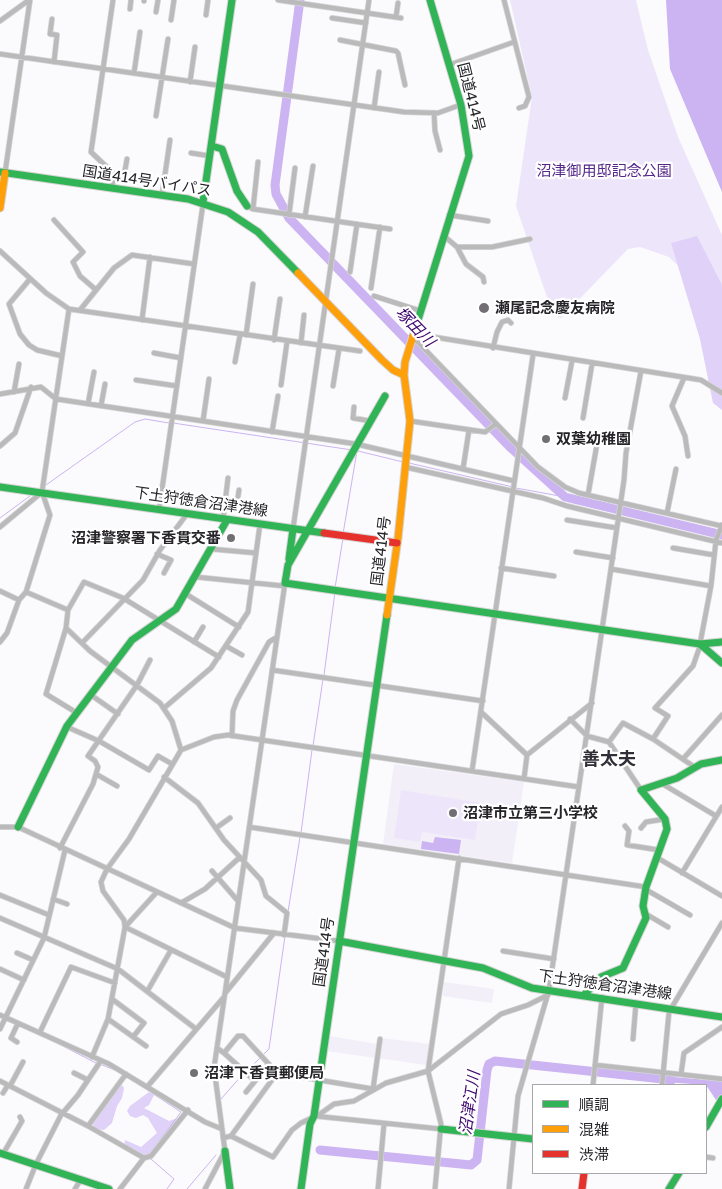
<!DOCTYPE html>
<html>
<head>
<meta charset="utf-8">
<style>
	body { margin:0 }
	#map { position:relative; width:722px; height:1189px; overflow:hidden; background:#fbfafd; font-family:"Golos Text","Noto Sans JP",sans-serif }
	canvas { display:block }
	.legend { position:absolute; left:532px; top:1084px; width:175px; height:90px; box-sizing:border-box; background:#fff; border:1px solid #a8a7a9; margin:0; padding:6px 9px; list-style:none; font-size:15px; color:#262429 }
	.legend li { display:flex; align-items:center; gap:10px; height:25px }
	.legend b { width:25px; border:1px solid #a8a7a9 }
</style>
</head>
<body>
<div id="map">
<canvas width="722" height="1189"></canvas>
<ul class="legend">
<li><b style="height:6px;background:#30b455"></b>順調</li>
<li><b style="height:6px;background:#ff9f0a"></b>混雑</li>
<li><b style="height:6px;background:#e5322d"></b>渋滞</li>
</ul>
</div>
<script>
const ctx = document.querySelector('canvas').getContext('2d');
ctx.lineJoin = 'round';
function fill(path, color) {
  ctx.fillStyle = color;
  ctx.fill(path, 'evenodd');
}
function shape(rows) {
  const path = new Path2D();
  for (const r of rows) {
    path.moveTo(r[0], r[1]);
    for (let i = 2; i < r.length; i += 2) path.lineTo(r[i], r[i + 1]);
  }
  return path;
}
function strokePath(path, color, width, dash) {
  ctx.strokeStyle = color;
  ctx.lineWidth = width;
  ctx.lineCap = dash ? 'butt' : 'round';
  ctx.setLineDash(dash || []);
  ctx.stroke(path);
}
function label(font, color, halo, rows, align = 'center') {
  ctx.font = font + ' "Golos Text","Noto Sans JP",sans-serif';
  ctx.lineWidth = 4.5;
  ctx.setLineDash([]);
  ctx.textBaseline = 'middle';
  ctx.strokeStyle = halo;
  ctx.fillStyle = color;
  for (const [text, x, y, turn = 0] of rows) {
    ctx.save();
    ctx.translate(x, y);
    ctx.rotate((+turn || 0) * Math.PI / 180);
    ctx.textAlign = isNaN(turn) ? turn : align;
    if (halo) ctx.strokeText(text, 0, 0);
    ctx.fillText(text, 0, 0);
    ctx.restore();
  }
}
fill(shape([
	[394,764,524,782,512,863,383,844],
	[444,982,494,989,492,1003,443,996],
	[329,1036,378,1044,375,1058,327,1051],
	[381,1038,430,1044,426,1065,378,1058]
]), '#f2eff9');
fill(shape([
	[510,0,636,0,648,50,678,137,722,235,722,284,706,293,669,257,640,247,628,249,561,318,553,315,516,206,532,97],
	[401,790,481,803,475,840,422,832,420,842,394,838]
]), '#ede6fa');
fill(shape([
	[697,236,722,285,722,410,713,403,700,339,671,243],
	[121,1084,124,1088,122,1098,117,1106,112,1123,104,1130,97,1129,92,1124],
	[149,1092,154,1095,149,1105,144,1108,169,1121,178,1118,153,1154,145,1156,124,1146,125,1140,141,1147,157,1133,148,1118,143,1115,136,1118,130,1116,127,1111,130,1106]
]), '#e0d1f9');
fill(shape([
	[666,0,722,0,722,192,670,69],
	[435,837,461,840,459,854,421,849,422,841,433,843],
	[661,1076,722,1081,722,1101,716,1100,706,1085,664,1082,660,1081]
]), '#cbb4f1');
strokePath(shape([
	[173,423,352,450],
	[358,451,403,462],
	[409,463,513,487],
	[46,485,135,422,145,419,169,423],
	[516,488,565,497],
	[0,518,30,496],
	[343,534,357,451],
	[335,588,343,538],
	[324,675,335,592],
	[313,746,323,679],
	[301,833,312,750],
	[288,912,300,837],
	[5,1020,15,1024],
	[51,1040,96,1063],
	[100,1064,117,1071],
	[246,1072,269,1049,285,936],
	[138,1084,181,1112,149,1155],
	[221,1099,243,1074],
	[151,1159,174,1179,167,1189],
	[187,1189,216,1155]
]), '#cbb4f1', 1);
strokePath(shape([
	[300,0,275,185,276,194,289,218,511,448,565,497,722,535],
	[320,1150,471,1165,477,1160,487,1070,489,1064,495,1061,672,1080]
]), '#cbb4f1', 9);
const street = shape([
	[278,0,401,18],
	[504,0,529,97,525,106,519,108],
	[144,1,144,0],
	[130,9,131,0],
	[156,12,158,0],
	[206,15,208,0],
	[396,17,398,3],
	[332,18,366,23],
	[52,19,50,34,57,35,54,62],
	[171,20,174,0],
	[0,21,29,0],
	[340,40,396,51,398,53,405,85],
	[0,54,404,112,438,113,460,105],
	[449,65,514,42],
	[134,73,140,32],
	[190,82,195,47],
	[374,108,379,72],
	[434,113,435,131,440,150],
	[156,116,168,39],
	[191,153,210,156],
	[5,173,30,0],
	[123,181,127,159],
	[112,189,114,174,91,152,113,0],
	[162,195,170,140],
	[247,206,253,209,390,229],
	[253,209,258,162],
	[289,215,295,168],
	[449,215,488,221],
	[305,217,313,166],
	[54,220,83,252,73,262,80,276,95,289],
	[444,236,457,247,492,247,530,239],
	[457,247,466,264,483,277,484,282],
	[0,251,46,293,69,309,360,351],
	[350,272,357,224],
	[30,279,9,304,20,334,29,345,37,350,62,356],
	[371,288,380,227],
	[374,296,421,311],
	[80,310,114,268,132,255,194,264],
	[142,320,150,257],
	[415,334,701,380,722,393],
	[246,335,253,284],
	[414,338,538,467,565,487,579,493,722,526],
	[274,340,280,299],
	[301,343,304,315],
	[493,348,497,332,502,322,508,320,511,323],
	[154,353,181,358],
	[235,362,240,335],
	[684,378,672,406,685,436,688,456],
	[136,380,177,386],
	[281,385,287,342],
	[333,386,339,349],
	[14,392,19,364],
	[0,394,41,387,56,399,356,444,514,481],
	[565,398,572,361],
	[88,404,94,372],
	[101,406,105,384],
	[354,407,353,418,370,421],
	[583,418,592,364],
	[203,421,209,379],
	[410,421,485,432,496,424],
	[272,432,278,396],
	[0,446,15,433,31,387],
	[405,467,543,498,567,506,722,543],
	[463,469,469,430],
	[588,495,597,444],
	[225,502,237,504,239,490],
	[159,510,203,204],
	[667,513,676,469],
	[223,519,228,478],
	[567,520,617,528],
	[0,527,41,493],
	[293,529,369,0],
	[173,531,187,539],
	[673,548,714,555],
	[211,549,256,553],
	[576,552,613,558],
	[157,554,171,560,164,573],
	[501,568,554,576],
	[611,569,711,586],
	[196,577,284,586],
	[0,591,19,600],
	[26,592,68,610,66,628,90,651,160,703,172,721,181,750],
	[186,594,239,627],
	[68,610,84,582,123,598,219,657],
	[66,628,46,694,77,713],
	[0,642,7,633,19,600,26,592,50,515,42,492,69,309],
	[83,642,143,580,160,550,187,514],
	[194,642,203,627],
	[226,646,242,655],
	[272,670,483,701],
	[91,695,118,714],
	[164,708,211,668,248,612,260,524],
	[481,712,527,755],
	[570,719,587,736,609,742,641,790],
	[67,727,99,741,149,770,158,756,172,764],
	[232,736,233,711,237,700,269,642,277,637],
	[653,739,668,716,655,708,693,666,699,649,711,586,716,540,722,525],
	[609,742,623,723,653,739,693,766],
	[683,759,722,715],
	[472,771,533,355],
	[96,774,117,786],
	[164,777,198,803,224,840,261,880,266,896,287,913,284,935],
	[524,779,527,755,592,703],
	[661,783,716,816],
	[625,826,629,831,627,845,659,850],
	[0,827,18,827,235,928,339,941],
	[249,827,646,887],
	[216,828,230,818],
	[641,828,646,822,665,819],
	[60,848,93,784,98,767,95,761,88,756,137,685,150,660],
	[656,857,722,896],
	[212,871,238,901],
	[682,873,722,807],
	[645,889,690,915],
	[0,895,49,915],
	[53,899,67,904],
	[181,903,205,889,239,858],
	[646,914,668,927],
	[0,918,118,969,196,1029],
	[125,927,227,977],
	[125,927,156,893],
	[503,951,554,959],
	[17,953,33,960],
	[0,969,24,980],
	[148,990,171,950],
	[226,992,274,933],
	[112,999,144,1023,133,1037],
	[0,1015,109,1064,205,1122,222,1129],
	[108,1019,146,1046],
	[0,1029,44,938,65,850],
	[40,1032,71,967,115,983],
	[633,1039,636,1003],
	[17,1042,11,1038,18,1023],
	[217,1048,224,1053,238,1036,243,1036,277,1073,373,1089,380,1039],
	[224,1053,255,1081],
	[92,1057,108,1019,125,927,124,920,103,891,101,882,107,869,129,839,181,750,214,737,228,735,579,787],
	[595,1065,722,1079],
	[74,1073,88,1080],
	[681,1074,684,1053,722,1027],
	[0,1081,88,1126,144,1158,151,1156,188,1110],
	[593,1085,602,997],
	[662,1085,669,1012,722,923],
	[10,1086,23,1062],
	[147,1087,224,997],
	[246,1092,269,1064],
	[3,1093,8,1085],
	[315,1116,441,1129],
	[88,1126,126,1074],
	[231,1136,277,1073],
	[223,1138,231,1136,273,1157,292,1130,301,1123,320,1114,334,1104,354,1101,386,1083,428,1071,501,1014,528,1005,548,995],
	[3,1154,22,1121,20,1117],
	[706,1157,713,1158],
	[26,1189,36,1164,61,1115,78,1095,100,1062],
	[75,1189,81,1179],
	[120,1189,144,1158],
	[205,1189,225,1151,214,1068,285,583],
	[378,1189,384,1124],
	[435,1189,441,1124,428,1071,459,858],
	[509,1189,518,1096,549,990,624,480,626,453,641,371]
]);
const fast = shape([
	[212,146,222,149,237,191,247,206],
	[0,172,188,199,228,212,258,232,298,273],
	[203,202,232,0],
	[413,336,469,156,461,105,430,0],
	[385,396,288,565,285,583,700,644,722,642],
	[0,487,324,533],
	[289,559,293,529],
	[700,644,722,663],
	[18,827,67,726,132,640,176,609,227,520],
	[339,941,483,968,532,988,722,1017],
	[585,994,601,977,623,968,646,918,643,906,646,887,667,829,665,819,641,790,677,778,701,764,722,760],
	[706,1127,722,1099],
	[441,1129,533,1139],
	[225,1151,230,1189],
	[0,1153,109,1189],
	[301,1189,310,1124,314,1116,387,615],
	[669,1189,679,1173]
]);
const slow = shape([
	[0,208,5,173],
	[298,273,382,360,393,370,404,375],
	[387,615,398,538,410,421,404,375,405,362,413,336]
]);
const jam = shape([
	[324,533,397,543],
	[582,1189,584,1173]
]);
strokePath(street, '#d5d4d6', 6);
strokePath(fast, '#d5d4d6', 9);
strokePath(slow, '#d5d4d6', 9);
strokePath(jam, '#d5d4d6', 9);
strokePath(street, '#bababb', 4.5);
strokePath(fast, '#30b455', 7);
strokePath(slow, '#ff9f0a', 7);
strokePath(jam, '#e5322d', 7);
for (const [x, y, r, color] of [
	[484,308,6,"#716f73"],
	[546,439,5,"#716f73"],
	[231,538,5,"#716f73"],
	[453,813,5,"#716f73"],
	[194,1073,5,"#716f73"]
]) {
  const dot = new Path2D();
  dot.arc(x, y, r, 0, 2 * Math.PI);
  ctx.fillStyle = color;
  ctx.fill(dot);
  strokePath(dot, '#fff', 2);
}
label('15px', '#262429', '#fff', [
	["国道414号",471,97,76],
	["国道414号バイパス",147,181,9],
	["下土狩徳倉沼津港線",201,502,8],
	["国道414号",381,551,-83],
	["国道414号",324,952,-82],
	["下土狩徳倉沼津港線",605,985,8]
]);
label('15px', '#55278a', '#fff', [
	["沼津御用邸記念公園",604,171]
]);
label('bold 15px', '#262429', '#fff', [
	["瀬尾記念慶友病院",495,308],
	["双葉幼稚園",556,439],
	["沼津警察署下香貫交番",221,538,"right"],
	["沼津市立第三小学校",463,813],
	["沼津下香貫郵便局",204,1073]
], 'left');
label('italic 16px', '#3e056e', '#fff', [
	["塚田川",415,327,46],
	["沼津江川",470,1103,-82]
]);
label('bold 18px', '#312e37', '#fff', [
	["善太夫",609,759]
]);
</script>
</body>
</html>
